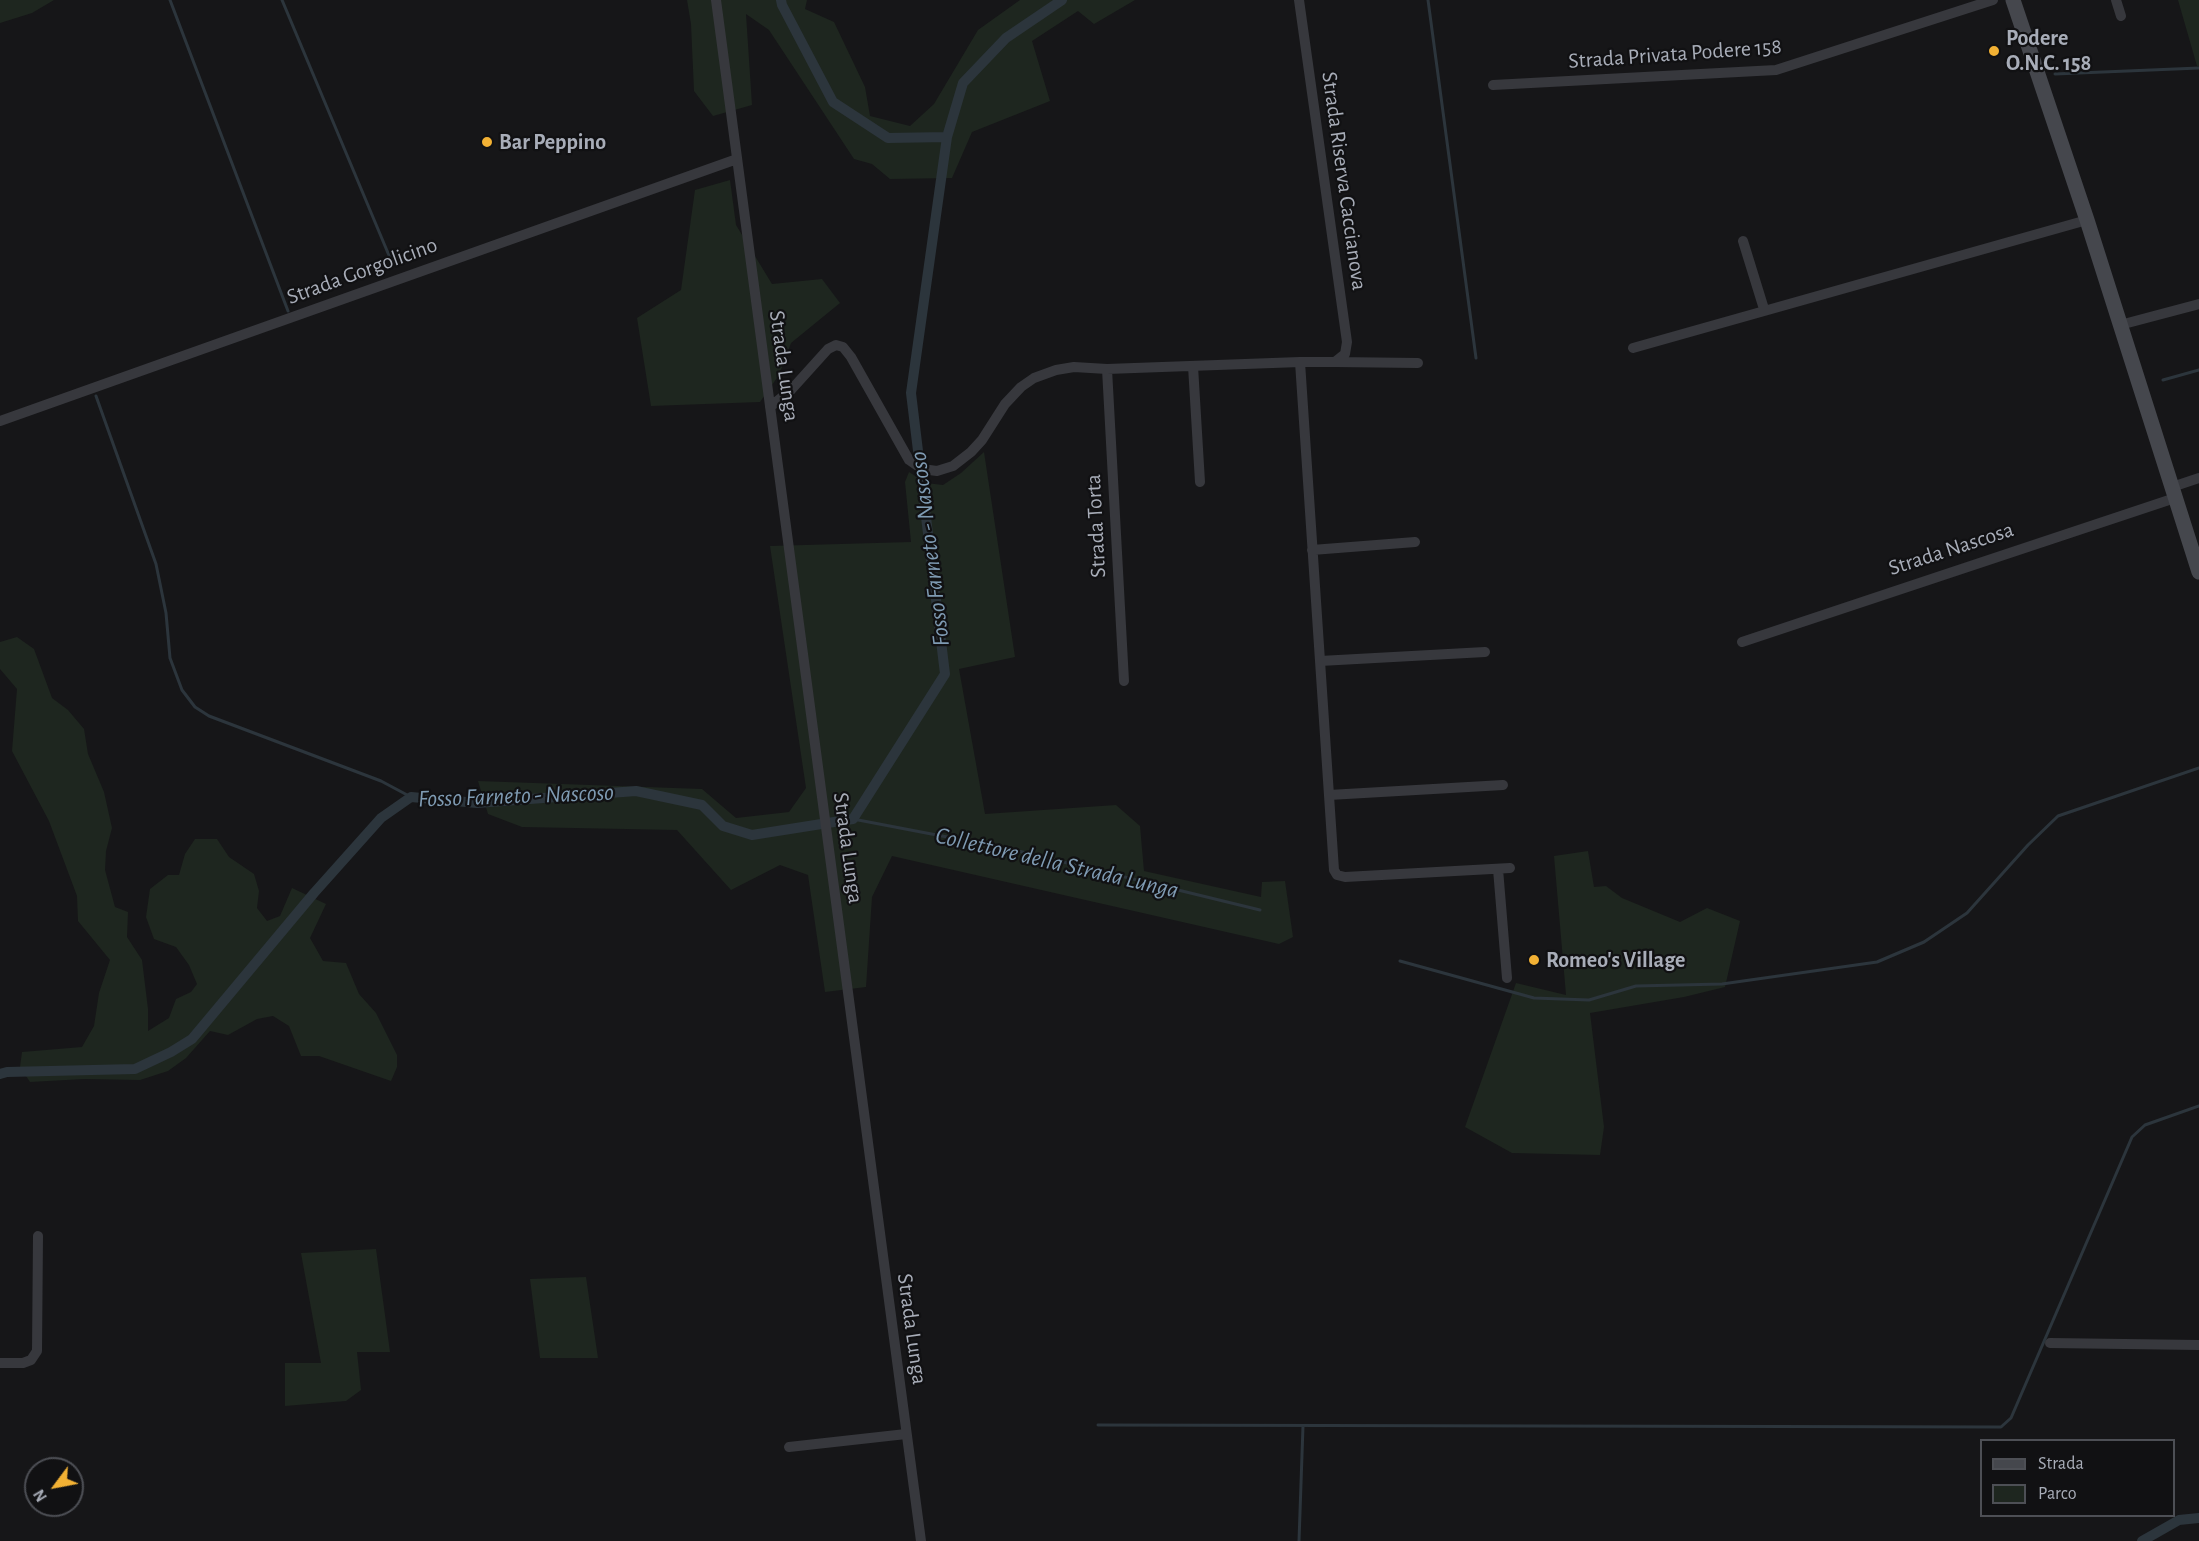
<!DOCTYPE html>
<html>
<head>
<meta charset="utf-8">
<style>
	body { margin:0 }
	#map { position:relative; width:2199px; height:1541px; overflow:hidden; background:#161618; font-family:"Alegreya Sans",sans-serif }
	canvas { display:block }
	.legend { position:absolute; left:1980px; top:1439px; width:195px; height:78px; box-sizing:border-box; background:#111113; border:2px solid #4d4f55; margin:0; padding:8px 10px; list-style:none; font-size:18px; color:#a8adb8 }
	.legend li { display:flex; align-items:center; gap:12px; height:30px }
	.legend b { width:30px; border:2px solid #4d4f55 }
	.north { position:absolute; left:24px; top:1457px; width:60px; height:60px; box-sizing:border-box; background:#111113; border:2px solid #4d4f55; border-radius:50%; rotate:238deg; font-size:16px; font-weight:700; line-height:24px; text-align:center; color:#a8adb8 }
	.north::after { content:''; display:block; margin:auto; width:21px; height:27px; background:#f2b134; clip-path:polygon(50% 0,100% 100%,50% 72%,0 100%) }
</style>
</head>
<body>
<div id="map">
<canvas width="2199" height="1541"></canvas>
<ul class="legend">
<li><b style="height:8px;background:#45474d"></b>Strada</li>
<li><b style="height:16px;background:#1e261f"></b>Parco</li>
</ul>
<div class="north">N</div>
</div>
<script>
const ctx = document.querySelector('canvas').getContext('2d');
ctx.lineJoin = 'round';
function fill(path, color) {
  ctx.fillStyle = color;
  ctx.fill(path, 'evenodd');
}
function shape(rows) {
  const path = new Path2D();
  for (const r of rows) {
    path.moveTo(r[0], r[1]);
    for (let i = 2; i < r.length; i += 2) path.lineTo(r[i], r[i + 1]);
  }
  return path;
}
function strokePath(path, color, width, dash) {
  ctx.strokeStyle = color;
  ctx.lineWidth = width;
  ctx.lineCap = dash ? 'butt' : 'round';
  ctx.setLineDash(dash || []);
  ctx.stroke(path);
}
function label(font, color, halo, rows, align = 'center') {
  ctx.font = font + ' "Alegreya Sans",sans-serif';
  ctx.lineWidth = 4.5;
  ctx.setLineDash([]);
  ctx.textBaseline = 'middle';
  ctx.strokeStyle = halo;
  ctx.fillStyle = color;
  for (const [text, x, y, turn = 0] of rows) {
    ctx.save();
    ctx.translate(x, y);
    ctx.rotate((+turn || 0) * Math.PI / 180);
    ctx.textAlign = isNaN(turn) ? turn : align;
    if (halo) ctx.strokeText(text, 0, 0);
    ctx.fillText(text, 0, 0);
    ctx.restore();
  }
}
fill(shape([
	[0,0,54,0,32,13,0,23],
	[687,0,807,0,805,9,834,22,865,87,870,116,910,126,934,104,978,30,1020,0,1135,0,1094,24,1078,11,1032,41,1050,101,972,132,952,178,890,179,872,164,854,159,769,30,746,14,752,105,713,116,694,91,691,24],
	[2178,0,2199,0,2199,66,2197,66],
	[730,180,736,225,772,284,822,279,840,303,791,343,779,375,760,402,651,406,637,318,681,290,695,190],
	[984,452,1015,657,959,669,985,814,1116,805,1140,826,1144,871,1261,897,1262,882,1285,881,1293,937,1279,944,892,856,872,897,866,987,825,992,808,875,780,865,731,890,677,830,522,827,488,814,478,781,702,789,736,818,789,812,806,788,770,546,911,542,905,482,909,472,926,483,943,485,961,473],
	[17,637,34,649,52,698,68,710,84,729,88,754,104,792,112,828,106,851,105,870,115,907,128,912,127,937,142,960,148,1009,148,1031,169,1018,176,999,191,992,197,984,189,965,176,947,154,939,146,917,150,889,168,875,179,875,185,854,195,839,217,839,229,857,254,874,259,891,257,908,267,921,280,916,292,888,326,904,310,938,323,961,346,963,359,994,376,1013,397,1055,397,1067,391,1081,319,1056,301,1056,289,1026,273,1016,257,1019,228,1035,210,1031,186,1058,168,1071,140,1080,84,1079,30,1082,20,1067,22,1052,82,1047,94,1026,99,993,110,960,78,921,77,896,49,821,12,751,17,689,0,669,0,642],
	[1588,851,1594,887,1606,886,1622,898,1680,922,1707,908,1740,921,1725,987,1684,997,1590,1013,1604,1127,1600,1155,1512,1153,1465,1127,1516,983,1566,995,1554,856],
	[376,1249,390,1352,357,1352,361,1390,346,1401,285,1406,285,1363,321,1363,301,1253],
	[586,1277,598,1358,540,1358,530,1279]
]), '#1e261f');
strokePath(shape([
	[170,0,288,311],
	[282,0,393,265],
	[1428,0,1476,358],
	[2055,74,2199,68],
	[2163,380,2199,370],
	[96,396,156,564,166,613,170,658,182,690,195,707,209,716,381,781,411,797],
	[853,819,1010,849,1260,910],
	[1400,961,1534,998,1589,1000,1636,986,1722,984,1877,962,1924,942,1967,913,2028,845,2058,816,2199,768],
	[1098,1425,2001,1427,2011,1418,2132,1137,2145,1125,2199,1106],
	[1299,1541,1303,1426]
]), '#2c353c', 3);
strokePath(shape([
	[781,0,782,5,833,102,888,138,947,137,963,83,1006,38,1062,0],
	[0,1074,7,1072,135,1069,171,1052,192,1039,314,893,381,818,411,797,477,803,636,791,702,805,723,826,752,835,853,819,945,674,911,393,947,137],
	[2142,1541,2179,1520,2199,1518]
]), '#2c353c', 10);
strokePath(shape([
	[716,0,921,1541],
	[1299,0,1347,342,1345,354,1335,362,1300,362],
	[2116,0,2121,16],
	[1493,85,1776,70,1993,0],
	[1743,241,1764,309],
	[2120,325,2199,304],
	[1633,348,2087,220],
	[1335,362,1418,363],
	[1193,366,1200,482],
	[1107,369,1124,681],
	[770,407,791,390,828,349,836,345,843,347,851,357,909,460,922,469,937,471,953,466,971,452,982,440,1005,404,1021,387,1034,378,1056,370,1074,367,1107,369,1300,362,1334,870,1337,875,1345,877,1510,868],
	[0,421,737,159],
	[2172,487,2199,478],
	[1312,550,1415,542],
	[1742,642,2175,498],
	[1320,661,1485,652],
	[1329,795,1503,785],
	[1498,869,1507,978],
	[2050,1343,2199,1345],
	[0,1363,23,1363,31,1360,37,1351,38,1236],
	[789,1447,906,1434]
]), '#37383d', 10);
strokePath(shape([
	[2013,0,2087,220,2199,572]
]), '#45474d', 15);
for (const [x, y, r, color] of [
	[1994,51,6,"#f2b134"],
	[487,142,6,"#f2b134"],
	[1534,960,6,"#f2b134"]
]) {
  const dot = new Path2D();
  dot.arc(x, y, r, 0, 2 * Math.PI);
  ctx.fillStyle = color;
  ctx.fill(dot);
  strokePath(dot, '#111113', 2);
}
label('bold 22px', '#a8adb8', '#111113', [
	["Podere",2006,38],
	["O.N.C. 158",2006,63],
	["Bar Peppino",499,142],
	["Romeo's Village",1546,960]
], 'left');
label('22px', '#a8adb8', '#111113', [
	["Strada Privata Podere 158",1675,54,-4],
	["Strada Riserva Caccianova",1344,181,82],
	["Strada Gorgolicino",362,271,-20],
	["Strada Lunga",784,366,82],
	["Strada Torta",1096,526,-93],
	["Strada Nascosa",1951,549,-18],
	["Strada Lunga",848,848,82],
	["Strada Lunga",912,1329,82]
]);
label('italic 24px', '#7f9bb3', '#111113', [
	["Fosso Farneto - Nascoso",930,549,-97],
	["Fosso Farneto - Nascoso",516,796,-2],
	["Collettore della Strada Lunga",1057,863,13]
]);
</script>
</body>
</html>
